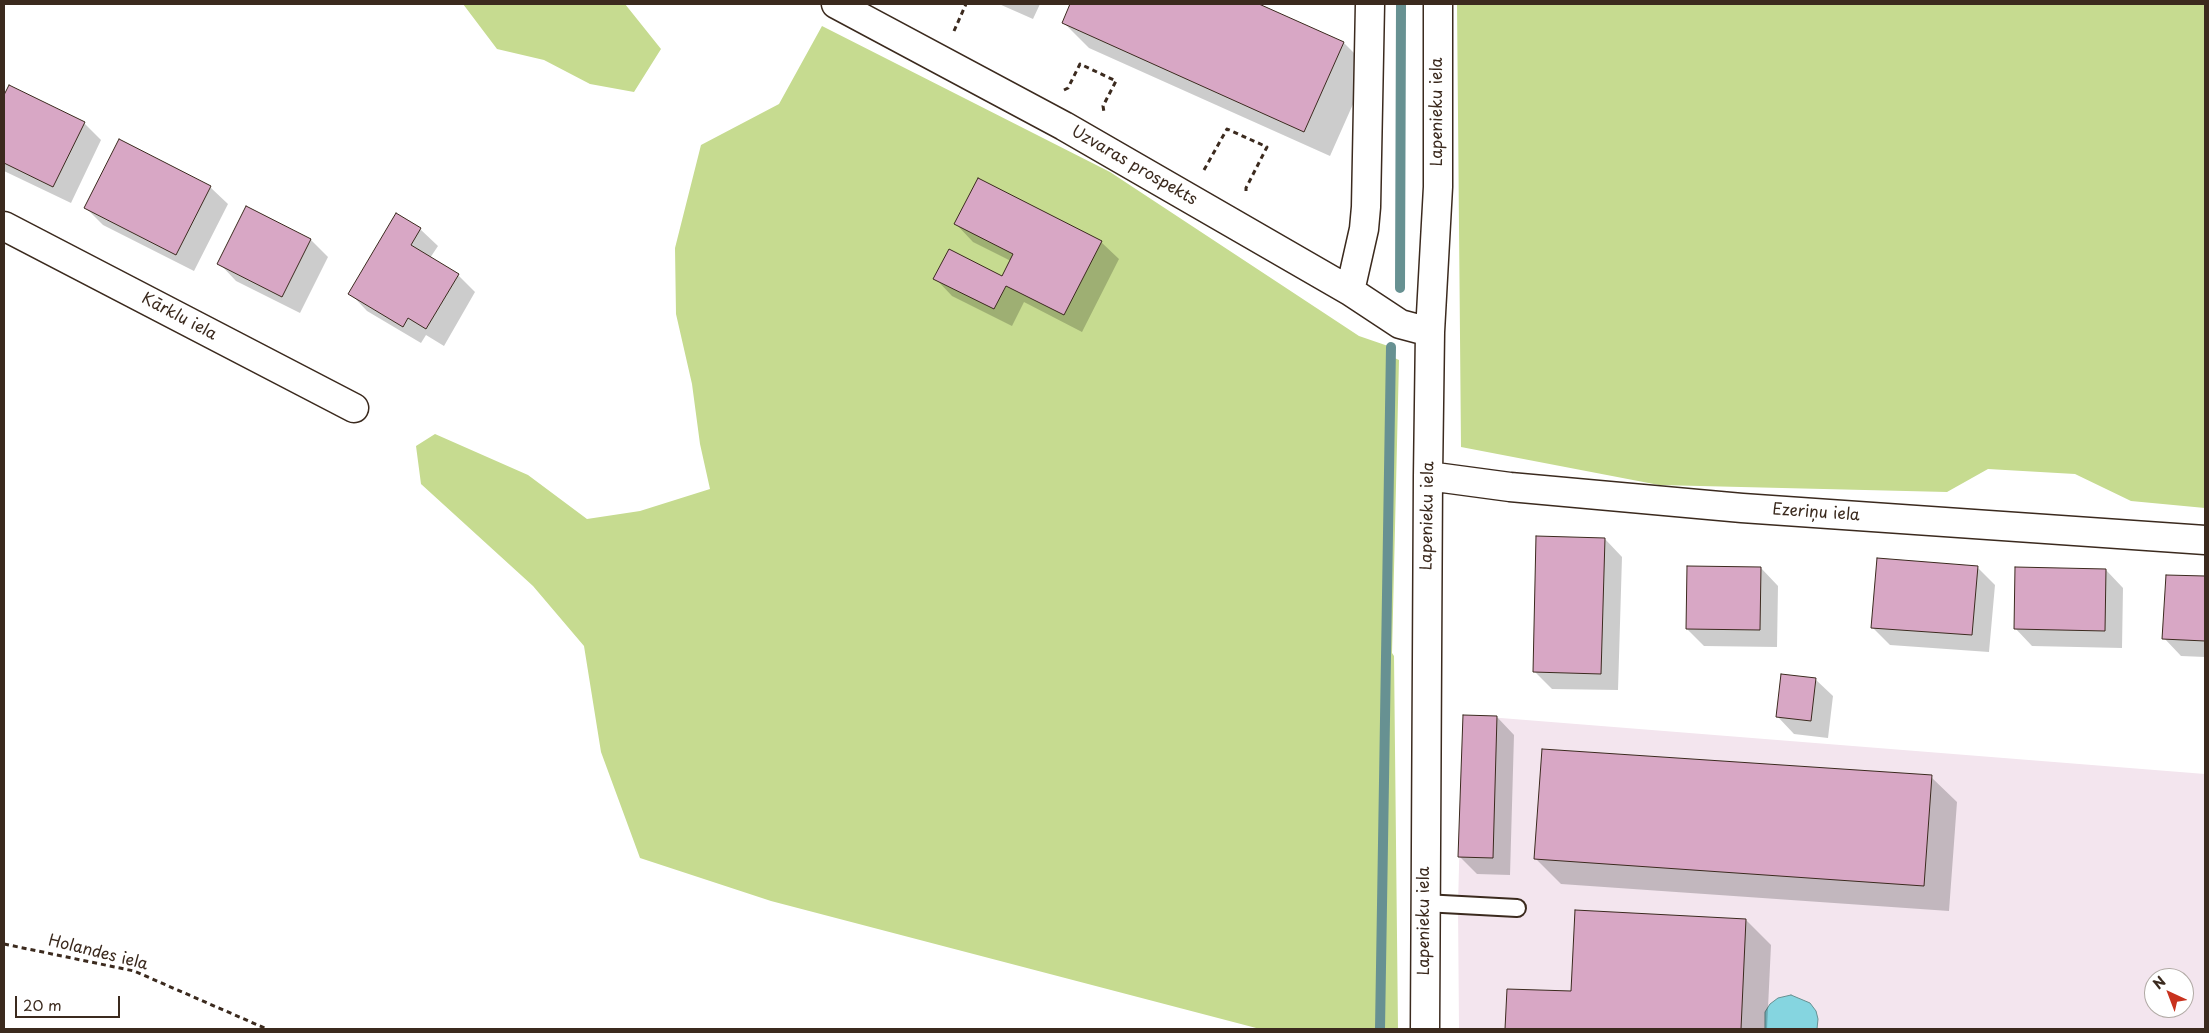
<!DOCTYPE html>
<html>
<head>
<meta charset="utf-8">
<style>
	body { margin:0 }
	#map { position:relative; width:2209px; height:1033px; overflow:hidden; background:#fff; font-family:"Playpen Sans",sans-serif }
	canvas { display:block }
	.frame { position:absolute; inset:0; border:5px solid #3b2a1e; pointer-events:none }
	.north { position:absolute; left:2144px; top:968px; width:50px; height:50px; box-sizing:border-box; background:#fff; border:1px solid #b1aaa5; border-radius:50%; rotate:317deg; font-size:14px; font-weight:700; line-height:20px; text-align:center; color:#3b2a1e }
	.north::after { content:''; display:block; margin:auto; width:18px; height:22px; background:#c8321e; clip-path:polygon(50% 0,100% 100%,50% 72%,0 100%) }
	.scale { position:absolute; left:15px; top:996px; width:105px; height:22px; box-sizing:border-box; border:2px solid #3b2a1e; border-top:0; padding-left:6px; font-size:15px; line-height:18px; white-space:nowrap; color:#3b2a1e; -webkit-text-stroke:4px #fff; paint-order:stroke }
</style>
</head>
<body>
<div id="map">
<canvas width="2209" height="1033"></canvas>
<div class="frame"></div>
<div class="north">N</div>
<div class="scale">20 m</div>
</div>
<script>
const ctx = document.querySelector('canvas').getContext('2d');
ctx.lineJoin = 'round';
function fill(path, color) {
  ctx.fillStyle = color;
  ctx.fill(path, 'evenodd');
}
function shape(rows) {
  const path = new Path2D();
  for (const r of rows) {
    path.moveTo(r[0], r[1]);
    for (let i = 2; i < r.length; i += 2) path.lineTo(r[i], r[i + 1]);
  }
  return path;
}
function strokePath(path, color, width, dash) {
  ctx.strokeStyle = color;
  ctx.lineWidth = width;
  ctx.lineCap = dash ? 'butt' : 'round';
  ctx.setLineDash(dash || []);
  ctx.stroke(path);
}
function label(font, color, halo, rows, align = 'center') {
  ctx.font = font + ' "Playpen Sans",sans-serif';
  ctx.lineWidth = 4;
  ctx.setLineDash([]);
  ctx.textBaseline = 'middle';
  ctx.strokeStyle = halo;
  ctx.fillStyle = color;
  for (const [text, x, y, turn = 0] of rows) {
    ctx.save();
    ctx.translate(x, y);
    ctx.rotate((+turn || 0) * Math.PI / 180);
    ctx.textAlign = isNaN(turn) ? turn : align;
    if (halo) ctx.strokeText(text, 0, 0);
    ctx.fillText(text, 0, 0);
    ctx.restore();
  }
}
fill(shape([
	[1463,715,2205,774,2205,1029,1459,1029,1458,905],
	[2154,978,2184,978,2184,1008,2154,1008]
]), '#f3e5ee');
fill(shape([
	[463,4,625,4,661,49,634,92,590,84,544,60,497,49],
	[1457,4,2205,4,2205,508,2131,501,2075,474,1988,469,1947,492,1659,485,1461,447],
	[822,26,1110,172,1359,336,1391,347,1390,356,1399,360,1392,653,1394,656,1398,1029,1260,1029,771,901,640,858,601,752,584,646,533,586,421,484,416,446,435,434,528,475,587,519,640,511,710,489,700,444,692,384,676,314,675,248,701,145,779,104]
]), '#c6db90');
const water = shape([
	[1791,995,1810,1003,1816,1011,1818,1019,1817,1029,1765,1029,1765,1012,1770,1004,1778,998,1791,995]
]);
fill(water, '#85d5e0');
strokePath(water, '#679192', 1);
fill(shape([
	[999,4,1040,4,1033,19],
	[1072,4,1256,4,1344,43,1369,68,1330,156,1089,48,1063,22],
	[9,86,84,123,101,140,71,203,4,171,4,98],
	[210,187,228,204,194,271,103,225,86,208],
	[247,207,311,240,328,257,300,313,236,281,219,263],
	[956,224,1101,242,1119,259,1082,332,1024,302,1012,326,952,296,935,278,1002,278,1011,261,973,242],
	[420,229,438,246,430,258,458,275,475,292,444,346,426,335,421,343,367,311,350,293],
	[1605,539,1622,557,1618,690,1552,689,1534,671],
	[1977,567,1995,585,1989,652,1890,645,1872,627],
	[1761,568,1778,586,1777,647,1704,646,1687,629],
	[2106,570,2123,588,2122,648,2032,646,2015,628],
	[2167,576,2205,578,2205,657,2181,656,2164,638],
	[1815,679,1833,696,1828,738,1794,734,1777,716],
	[1497,717,1514,735,1510,875,1477,874,1459,856],
	[1931,777,1957,802,1949,911,1561,884,1535,858],
	[1746,920,1771,945,1767,1029,1507,1029,1509,990,1572,993]
]), '#0003');
strokePath(shape([
	[1400,288,1401,4],
	[1380,1029,1391,347]
]), '#679192', 10);
const building = shape([
	[1070,4,1259,4,1344,42,1304,132,1062,23,1070,4],
	[9,85,85,122,53,187,4,163,4,95,9,85],
	[119,139,211,186,176,255,84,208,119,139],
	[978,178,1102,241,1064,315,1006,286,994,309,933,279,949,249,1002,276,1013,254,954,224,978,178],
	[246,206,311,239,282,297,217,264,246,206],
	[396,213,421,228,411,245,459,274,426,329,408,318,403,327,348,294,396,213],
	[1536,536,1605,538,1601,674,1533,672,1536,536],
	[1877,558,1978,566,1972,635,1871,628,1877,558],
	[1687,566,1761,567,1760,630,1686,629,1687,566],
	[2015,567,2106,569,2105,631,2014,629,2015,567],
	[2166,575,2205,576,2205,641,2162,639,2166,575],
	[1781,674,1816,678,1811,721,1776,717,1781,674],
	[1463,715,1497,716,1493,858,1458,857,1463,715],
	[1542,749,1932,775,1924,886,1534,859,1542,749],
	[1575,910,1746,919,1741,1029,1505,1029,1507,989,1571,991,1575,910]
]);
fill(building, '#d8a7c5');
strokePath(building, '#3b2a1e', 1);
const lane = shape([
	[1424,903,1517,908]
]);
const street = shape([
	[836,4,1064,126,1350,291,1400,324,1430,332],
	[4,226,354,408],
	[1350,291,1364,229,1366,207,1370,4],
	[1428,476,1510,487,1742,508,2205,540],
	[1425,1029,1428,476,1430,332,1438,187,1438,4]
]);
strokePath(lane, '#3b2a1e', 20);
strokePath(street, '#3b2a1e', 31);
strokePath(shape([
	[954,31,966,4],
	[1064,90,1068,88,1080,64,1116,81,1103,106,1104,112],
	[1204,170,1227,129,1267,147,1246,188,1246,193],
	[4,944,134,971,267,1029]
]), '#3b2a1e', 3, [5, 4]);
strokePath(lane, '#fff', 16);
strokePath(street, '#fff', 28);
label('16px', '#3b2a1e', '#fff', [
	["Lapenieku iela",1438,112,-90],
	["Uzvaras prospekts",1134,166,30],
	["Kārklu iela",179,317,28],
	["Ezeriņu iela",1816,513,4],
	["Lapenieku iela",1428,516,-89],
	["Lapenieku iela",1425,921,-90],
	["Holandes iela",98,953,14]
]);
</script>
</body>
</html>
